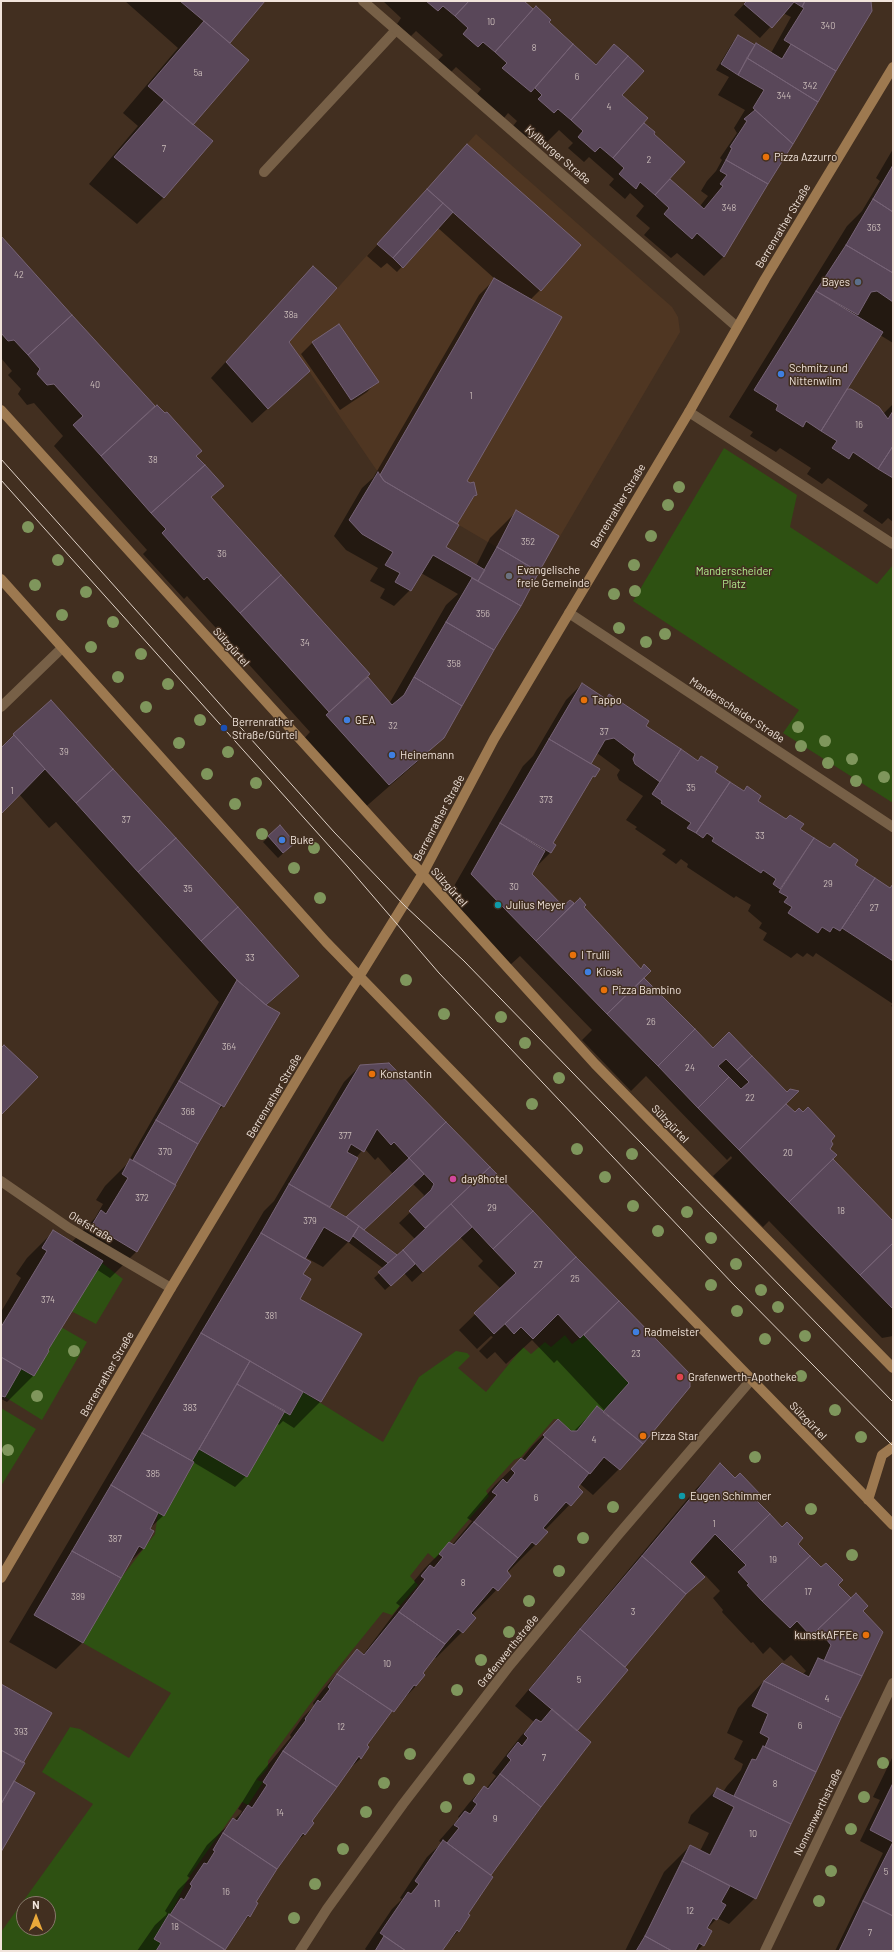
<!DOCTYPE html>
<html>
<head>
<meta charset="utf-8">
<style>
	body { margin:0 }
	#map { position:relative; width:894px; height:1952px; overflow:hidden; background:#422f20; font-family:Barlow,sans-serif }
	canvas { display:block }
	.frame { position:absolute; inset:0; border:2px solid #f1e4db; pointer-events:none }
	.north { position:absolute; left:16px; top:1896px; width:40px; height:40px; box-sizing:border-box; background:#422f20; border:1px solid #88776b; border-radius:50%; rotate:0deg; font-size:11px; font-weight:700; line-height:16px; text-align:center; color:#f1e4db }
	.north::after { content:''; display:block; margin:auto; width:14px; height:18px; background:#eba93a; clip-path:polygon(50% 0,100% 100%,50% 72%,0 100%) }
</style>
</head>
<body>
<div id="map">
<canvas width="894" height="1952"></canvas>
<div class="frame"></div>
<div class="north">N</div>
</div>
<script>
const ctx = document.querySelector('canvas').getContext('2d');
ctx.lineJoin = 'round';
function fill(path, color) {
  ctx.fillStyle = color;
  ctx.fill(path, 'evenodd');
}
function shape(rows) {
  const path = new Path2D();
  for (const r of rows) {
    path.moveTo(r[0], r[1]);
    for (let i = 2; i < r.length; i += 2) path.lineTo(r[i], r[i + 1]);
  }
  return path;
}
function strokePath(path, color, width, dash) {
  ctx.strokeStyle = color;
  ctx.lineWidth = width;
  ctx.lineCap = dash ? 'butt' : 'round';
  ctx.setLineDash(dash || []);
  ctx.stroke(path);
}
function label(font, color, halo, rows, align = 'center') {
  ctx.font = font + ' Barlow,sans-serif';
  ctx.lineWidth = 3;
  ctx.setLineDash([]);
  ctx.textBaseline = 'middle';
  ctx.strokeStyle = halo;
  ctx.fillStyle = color;
  for (const [text, x, y, turn = 0] of rows) {
    ctx.save();
    ctx.translate(x, y);
    ctx.rotate((+turn || 0) * Math.PI / 180);
    ctx.textAlign = isNaN(turn) ? turn : align;
    if (halo) ctx.strokeText(text, 0, 0);
    ctx.fillText(text, 0, 0);
    ctx.restore();
  }
}
fill(shape([
	[476,134,672,307,678,317,680,332,539,572,384,481,289,342]
]), '#4f3622');
fill(shape([
	[724,448,797,495,790,527,877,584,893,565,893,803,783,733,799,710,633,601],
	[102,1263,123,1279,96,1324,71,1311],
	[61,1327,87,1342,42,1420,5,1397,21,1369,34,1376],
	[565,1335,572,1344,584,1335,629,1383,603,1412,597,1407,577,1431,571,1431,558,1419,554,1419,521,1457,514,1460,486,1491,489,1496,435,1559,428,1553,410,1576,418,1585,392,1615,383,1612,324,1685,268,1761,268,1768,257,1780,263,1782,248,1805,242,1802,189,1877,170,1915,154,1938,161,1943,156,1951,1,1951,1,1932,93,1804,42,1772,70,1727,80,1729,129,1758,171,1693,83,1643,121,1578,155,1534,158,1513,164,1516,194,1463,192,1461,199,1449,247,1477,285,1411,291,1414,303,1392,383,1442,419,1377,456,1351,467,1353,470,1356,458,1368,486,1392,523,1347,531,1354,545,1342,551,1347],
	[24,1904,48,1904,48,1928,24,1928],
	[1,1408,36,1429,1,1486]
]), '#2e5112');
fill(shape([
	[125,1,264,1,228,44,192,125,211,142,163,198,137,224,89,184,138,126,123,113,178,48],
	[383,1,523,1,595,65,614,46,620,95,643,123,654,132,652,134,668,179,700,206,708,196,701,191,707,181,716,171,722,160,720,158,737,133,734,128,745,110,718,95,729,77,716,70,733,42,738,37,771,53,791,17,783,13,760,38,734,15,747,1,870,1,792,143,723,257,704,276,677,253,671,258,644,235,650,228,636,216,644,206,630,193,625,199,609,185,614,179,589,157,584,162,568,148,573,143,559,130,544,145,531,134,527,139,513,126,517,121,508,113,504,118,477,94,481,89,456,67,451,72,438,60,443,55,416,31,411,36,397,24,401,18],
	[467,145,540,290,530,300,465,482,476,495,470,501,456,524,445,547,476,566,490,538,516,512,538,571,520,606,443,737,416,763,362,810,301,742,310,732,187,596,184,599,143,554,147,550,54,446,63,436,34,403,27,405,18,394,21,389,8,375,12,371,1,358,1,238,155,408,195,456,210,498,360,683,389,704,446,605,458,594,421,573,410,590,394,606,380,598,385,589,370,581,378,568,346,550,334,536,362,488,373,478,479,295,495,279,438,228,397,272,387,263,381,268,367,256],
	[893,149,893,343,880,335,846,390,883,414,893,404,893,522,888,518,882,524,863,511,868,505,828,478,822,484,807,474,811,468,780,448,776,452,750,436,753,432,729,417,847,226,862,211,880,181,876,178],
	[313,267,288,342,308,371,252,423,211,378],
	[339,325,377,381,367,392,340,410,301,354,312,343],
	[582,684,697,761,701,757,714,772,743,791,747,787,757,801,829,849,834,844,853,865,890,889,893,885,893,1007,891,1006,893,1004,816,953,813,957,807,953,803,957,797,953,791,958,763,940,767,933,759,928,762,923,748,911,751,905,736,896,734,898,687,867,688,864,681,859,676,864,662,854,666,850,635,829,637,827,626,820,643,796,619,780,617,775,620,770,597,753,590,763,598,770,588,783,551,844,554,845,550,853,535,868,531,875,563,908,570,901,583,907,640,970,644,966,643,978,713,1049,729,1034,784,1104,830,1141,826,1164,893,1222,893,1336,882,1338,769,1221,763,1227,713,1176,732,1158,731,1156,727,1160,646,1076,631,1091,582,1040,592,1030,520,956,509,966,446,900,523,766,533,756,566,700],
	[14,735,298,976,266,1006,223,1106,212,1117,136,1252,110,1278,96,1269,46,1350,48,1351,33,1376,7,1402,1,1399,1,1312,21,1278,16,1274,27,1258,53,1232,71,1243,95,1218,103,1204,96,1200,105,1186,127,1164,219,1002,56,822,49,828,19,794,1,813,1,748],
	[280,827,294,843,278,858,263,842],
	[389,1064,689,1375,619,1469,593,1495,580,1484,576,1487,582,1492,545,1530,546,1532,535,1545,509,1571,507,1569,505,1571,510,1576,472,1615,462,1632,436,1658,434,1657,422,1673,416,1686,381,1723,366,1745,361,1758,345,1773,311,1821,305,1834,292,1846,276,1868,255,1902,257,1903,249,1916,241,1925,225,1950,137,1951,155,1925,166,1915,167,1913,165,1911,178,1890,190,1878,187,1876,207,1845,240,1814,242,1811,238,1809,257,1778,291,1737,290,1735,303,1717,314,1706,313,1703,322,1691,357,1650,363,1655,400,1606,396,1603,415,1582,414,1581,424,1569,450,1543,452,1545,472,1521,467,1518,495,1485,521,1460,532,1446,558,1420,573,1432,597,1408,602,1412,604,1410,557,1360,554,1363,532,1340,506,1364,495,1352,487,1359,479,1351,493,1337,491,1336,477,1349,459,1330,501,1289,478,1266,483,1261,460,1237,412,1282,404,1273,385,1290,374,1278,384,1269,348,1242,323,1267,305,1257,298,1299,361,1334,320,1402,294,1428,283,1421,279,1425,277,1423,246,1476,235,1487,193,1462,163,1516,149,1529,153,1531,143,1549,129,1563,82,1643,56,1669,9,1642,264,1211,274,1201,344,1082,360,1066],
	[364,1148,375,1160,378,1157,393,1174,346,1218,328,1208,356,1158],
	[413,1184,424,1195,421,1202,399,1223,415,1239,397,1256,363,1231],
	[720,1464,882,1632,755,1898,729,1924,717,1918,707,1929,703,1945,697,1951,625,1951,664,1872,690,1846,700,1851,709,1833,688,1823,691,1815,717,1789,723,1792,727,1786,741,1770,743,1764,734,1759,743,1741,727,1733,738,1708,764,1681,802,1675,806,1671,791,1655,784,1661,770,1647,763,1654,753,1642,751,1643,722,1612,723,1610,713,1598,720,1591,705,1575,680,1600,623,1667,576,1731,590,1743,490,1875,458,1931,441,1951,367,1951,365,1949,392,1909,402,1899,400,1898,427,1857,442,1843,439,1841,459,1818,458,1817,469,1803,484,1787,486,1789,496,1776,492,1773,521,1736,534,1722,515,1706,695,1490],
	[690,1560,704,1575,703,1576,688,1562],
	[893,1756,893,1951,835,1951,883,1853,860,1841,880,1800,873,1797]
]), '#0007');
const building = shape([
	[180,1,265,1,230,43,180,1],
	[426,1,469,1,455,16,443,6,438,11,426,1],
	[469,1,524,1,533,9,495,52,483,42,478,47,463,34,468,28,455,16,469,1],
	[747,1,805,1,802,7,794,2,772,28,744,4,747,1],
	[805,1,871,1,872,11,836,71,784,40,804,8,802,7,805,1],
	[536,6,551,20,549,22,573,44,531,92,502,68,507,63,495,52,536,6],
	[204,21,249,60,193,125,148,86,204,21],
	[738,35,755,45,738,75,721,64,738,35],
	[756,43,782,59,791,44,836,71,818,102,747,58,756,43],
	[573,44,596,65,614,44,628,56,571,120,558,109,554,113,538,99,542,95,535,88,573,44],
	[628,56,644,71,622,95,648,118,613,158,600,147,595,152,578,137,583,131,571,120,628,56],
	[747,58,818,102,793,144,753,108,764,90,738,75,747,58],
	[164,100,213,141,164,198,114,157,164,100],
	[755,110,793,144,768,184,726,160,732,148,730,147,747,121,744,119,755,110],
	[644,123,655,132,654,134,685,162,655,195,640,182,636,189,619,174,624,168,613,158,644,123],
	[467,144,581,245,541,291,427,189,467,144],
	[726,160,768,184,724,257,697,233,692,239,664,214,669,208,655,195,670,179,704,209,723,186,720,184,727,175,720,171,726,160],
	[893,165,893,212,873,199,893,165],
	[427,189,443,203,393,258,377,244,427,189],
	[873,199,893,212,893,273,846,245,873,199],
	[443,203,453,212,403,268,393,258,443,203],
	[1,236,72,315,28,355,14,340,8,341,1,333,1,236],
	[846,245,893,273,893,302,877,291,871,292,858,315,816,291,846,245],
	[313,266,337,288,289,342,310,371,268,409,226,362,313,266],
	[494,278,562,317,467,481,470,483,474,482,477,495,474,496,457,524,384,481,380,475,494,278],
	[816,291,883,332,821,431,806,421,803,427,776,410,778,405,754,390,816,291],
	[72,315,155,406,101,456,73,425,83,416,54,384,47,385,37,374,40,369,28,355,72,315],
	[339,324,379,382,351,400,312,342,339,324],
	[847,389,851,389,879,407,888,419,893,411,893,446,878,469,853,452,849,459,832,448,837,441,821,431,847,389],
	[157,405,165,413,167,412,202,451,196,456,205,465,151,513,101,456,157,405],
	[893,446,893,478,878,469,893,446],
	[205,465,224,486,211,497,281,575,240,613,207,577,204,580,162,533,166,529,151,513,205,465],
	[378,472,384,481,459,525,446,547,485,570,478,581,433,555,411,591,395,582,400,573,385,565,393,552,362,534,349,520,378,472],
	[516,510,559,536,539,572,497,547,516,510],
	[497,547,539,572,521,606,478,581,497,547],
	[281,575,370,674,329,712,240,613,281,575],
	[472,578,521,606,494,650,446,622,472,578],
	[446,622,494,650,462,706,414,677,446,622],
	[368,677,392,705,404,695,414,677,462,706,444,738,389,785,326,715,368,677],
	[582,683,606,699,609,694,649,721,646,726,681,749,660,782,635,764,633,759,635,754,614,738,605,740,591,764,549,739,582,683],
	[51,700,113,769,76,803,13,734,51,700],
	[14,735,45,769,1,814,1,748,14,735],
	[549,739,600,769,595,777,593,776,553,843,556,845,551,853,500,823,549,739],
	[681,749,698,761,701,756,718,767,715,772,730,782,696,833,687,828,691,823,661,803,662,801,652,794,681,749],
	[113,769,176,838,138,872,76,803,113,769],
	[730,782,744,791,747,786,761,796,758,801,786,819,790,815,804,824,800,829,814,838,780,889,773,884,776,879,763,870,761,873,712,841,714,838,707,833,703,838,696,833,730,782],
	[500,823,545,851,532,874,563,906,570,900,574,903,536,941,471,874,500,823],
	[280,825,295,843,283,853,268,836,280,825],
	[176,838,238,907,201,941,138,872,176,838],
	[814,838,830,848,834,843,858,860,855,865,875,878,840,931,833,927,830,932,822,927,818,933,788,913,792,907,784,902,788,897,779,892,814,838],
	[875,878,890,888,893,884,893,961,842,928,875,878],
	[580,898,586,905,584,907,641,969,644,964,651,971,607,1014,536,941,580,898],
	[238,907,299,976,266,1005,237,980,201,941,238,907],
	[644,978,695,1029,658,1066,607,1014,644,978],
	[237,980,266,1005,280,1013,224,1107,179,1081,237,980],
	[695,1029,713,1048,729,1032,752,1056,737,1070,726,1059,718,1066,729,1077,698,1108,658,1066,695,1029],
	[4,1045,38,1077,1,1115,1,1048,4,1045],
	[752,1056,787,1092,790,1089,799,1091,739,1150,698,1108,729,1077,741,1089,749,1082,737,1070,752,1056],
	[389,1063,446,1122,409,1158,394,1142,391,1145,377,1129,364,1152,351,1144,347,1152,358,1158,330,1207,289,1184,360,1065,389,1063],
	[179,1081,221,1105,198,1144,156,1120,179,1081],
	[786,1104,795,1112,799,1108,803,1112,808,1107,835,1136,831,1141,833,1144,830,1149,837,1155,789,1202,739,1150,786,1104],
	[156,1120,198,1144,175,1185,133,1160,156,1120],
	[446,1122,490,1167,425,1228,409,1211,431,1190,434,1184,409,1158,446,1122],
	[409,1158,424,1174,364,1230,346,1217,409,1158],
	[130,1159,176,1185,137,1252,92,1225,101,1210,106,1214,128,1178,122,1174,130,1159],
	[833,1159,893,1221,893,1243,860,1275,789,1202,833,1159],
	[490,1167,533,1211,493,1249,451,1204,490,1167],
	[289,1184,346,1217,359,1226,349,1242,324,1227,305,1259,261,1233,289,1184],
	[451,1204,472,1227,423,1272,403,1250,451,1204],
	[533,1211,576,1257,494,1334,474,1313,516,1273,493,1249,533,1211],
	[359,1226,364,1230,397,1255,388,1263,353,1236,359,1226],
	[53,1230,103,1261,48,1350,49,1351,34,1376,1,1357,1,1327,47,1251,42,1248,53,1230],
	[261,1233,311,1262,303,1274,311,1279,300,1299,362,1334,321,1402,201,1333,261,1233],
	[893,1243,893,1309,860,1275,893,1243],
	[403,1250,415,1264,391,1286,378,1272,403,1250],
	[576,1257,619,1301,580,1338,558,1314,533,1339,521,1327,514,1334,505,1324,576,1257],
	[619,1301,690,1374,690,1387,643,1444,603,1412,629,1383,584,1335,619,1301],
	[201,1333,250,1361,192,1461,142,1433,201,1333],
	[1,1357,21,1369,5,1397,2,1396,1,1399,1,1357],
	[250,1361,303,1392,290,1415,237,1384,250,1361],
	[237,1384,285,1411,247,1477,199,1449,237,1384],
	[597,1406,643,1444,620,1470,604,1457,590,1474,543,1435,558,1419,571,1431,577,1431,597,1406],
	[142,1433,194,1462,164,1516,111,1485,142,1433],
	[545,1437,589,1473,578,1487,583,1492,571,1506,566,1502,543,1528,548,1532,536,1545,532,1542,518,1558,474,1522,497,1495,492,1492,503,1479,507,1483,515,1473,511,1469,521,1458,525,1461,545,1437],
	[720,1463,735,1478,740,1473,761,1495,756,1500,770,1514,732,1551,715,1534,690,1562,705,1577,686,1594,642,1556,720,1463],
	[111,1485,158,1513,150,1529,154,1531,144,1549,139,1546,121,1578,72,1551,111,1485],
	[770,1514,782,1527,787,1522,803,1538,798,1544,810,1556,762,1601,747,1585,749,1584,738,1572,746,1565,732,1551,770,1514],
	[474,1522,518,1558,507,1571,511,1576,498,1591,493,1587,471,1613,476,1618,463,1633,458,1629,445,1644,399,1612,425,1579,421,1576,430,1565,434,1568,443,1557,439,1554,449,1542,454,1545,474,1522],
	[72,1551,121,1578,83,1643,34,1615,72,1551],
	[642,1556,686,1594,625,1667,580,1629,642,1556],
	[810,1556,821,1567,826,1563,843,1580,838,1585,851,1598,811,1636,797,1621,790,1628,762,1601,810,1556],
	[856,1593,868,1606,863,1611,883,1632,862,1676,824,1661,831,1645,818,1629,856,1593],
	[399,1612,445,1644,423,1673,425,1675,416,1686,414,1685,394,1712,337,1674,357,1649,364,1655,399,1612],
	[580,1629,628,1670,577,1731,529,1690,580,1629],
	[818,1658,862,1676,841,1718,764,1681,782,1663,809,1677,818,1658],
	[337,1674,392,1711,367,1745,369,1747,361,1759,359,1756,337,1787,283,1751,306,1720,305,1719,318,1700,320,1702,330,1689,328,1687,337,1674],
	[764,1681,841,1718,816,1772,765,1747,769,1738,760,1733,768,1714,752,1706,764,1681],
	[1,1684,52,1713,23,1763,1,1750,1,1684],
	[552,1709,591,1742,541,1807,500,1774,511,1760,507,1756,518,1742,522,1746,528,1738,524,1734,536,1719,541,1722,552,1709],
	[763,1746,816,1772,791,1824,734,1796,752,1759,756,1760,763,1746],
	[1,1750,25,1763,1,1804,1,1750],
	[283,1751,337,1787,312,1821,314,1823,305,1835,303,1833,277,1869,223,1833,233,1818,237,1821,248,1805,252,1808,267,1785,263,1782,283,1751],
	[500,1774,541,1807,491,1875,447,1843,459,1828,454,1825,465,1811,470,1814,477,1804,473,1801,484,1786,488,1789,500,1774],
	[14,1781,35,1793,1,1852,1,1804,14,1781],
	[893,1783,893,1842,870,1830,893,1783],
	[717,1788,791,1824,756,1899,682,1861,690,1845,710,1855,734,1807,713,1796,717,1788],
	[223,1833,277,1869,256,1902,258,1903,250,1917,248,1915,225,1950,170,1915,181,1898,184,1900,192,1886,190,1884,204,1863,207,1864,215,1851,213,1850,223,1833],
	[443,1840,493,1877,468,1914,470,1915,459,1932,457,1930,442,1951,406,1951,380,1933,408,1892,411,1894,419,1884,415,1881,443,1840],
	[893,1842,893,1916,863,1901,893,1842],
	[682,1861,730,1886,721,1902,726,1905,717,1920,713,1918,707,1928,712,1931,704,1946,699,1943,695,1951,672,1951,645,1936,682,1861],
	[863,1901,893,1916,893,1951,839,1951,863,1901],
	[169,1914,224,1949,223,1951,156,1951,161,1943,154,1939,169,1914],
	[384,1936,406,1951,375,1951,384,1936],
	[645,1936,672,1951,636,1951,645,1936]
]);
fill(building, '#594759');
strokePath(building, '#766376', 1);
strokePath(shape([
	[264,172,396,30]
]), '#776047', 10);
strokePath(shape([
	[363,1,737,327],
	[689,412,893,544],
	[569,613,893,827],
	[1,707,62,648],
	[1,1181,69,1228,171,1288],
	[300,1951,327,1909,403,1804,510,1665,618,1535,751,1380],
	[765,1951,893,1683]
]), '#776047', 10);
strokePath(shape([
	[1,410,595,1064,893,1368],
	[1,579,326,942,893,1525],
	[868,1500,882,1455,893,1447],
	[1,1578,171,1288,349,993,422,875,494,739,689,412,765,279,893,67]
]), '#9d7950', 10);
strokePath(shape([
	[1,459,334,832,404,905,464,961,893,1402],
	[1,480,348,867,439,973,734,1285,893,1446]
]), '#dfd2c8', 1);
ctx.fillStyle = '#7f965c';
for (const [x, y] of [
	[679,487],
	[668,505],
	[28,527],
	[651,536],
	[58,560],
	[634,565],
	[35,585],
	[635,591],
	[86,592],
	[614,594],
	[62,615],
	[113,622],
	[619,628],
	[665,634],
	[646,642],
	[91,647],
	[141,654],
	[118,677],
	[168,684],
	[146,707],
	[200,720],
	[798,727],
	[825,741],
	[179,743],
	[801,746],
	[228,752],
	[852,759],
	[828,763],
	[207,774],
	[884,777],
	[856,781],
	[256,783],
	[235,804],
	[262,834],
	[314,848],
	[294,868],
	[320,898],
	[406,980],
	[444,1014],
	[501,1017],
	[525,1043],
	[559,1078],
	[532,1104],
	[577,1149],
	[632,1154],
	[605,1177],
	[633,1206],
	[687,1212],
	[658,1231],
	[711,1238],
	[736,1264],
	[711,1285],
	[761,1290],
	[778,1307],
	[737,1311],
	[805,1336],
	[765,1339],
	[74,1351],
	[801,1376],
	[37,1396],
	[835,1410],
	[861,1437],
	[8,1450],
	[755,1457],
	[613,1507],
	[811,1509],
	[583,1538],
	[852,1555],
	[559,1571],
	[529,1601],
	[509,1632],
	[481,1660],
	[457,1690],
	[410,1754],
	[883,1763],
	[469,1779],
	[384,1783],
	[864,1797],
	[446,1807],
	[366,1812],
	[851,1829],
	[343,1849],
	[831,1871],
	[315,1884],
	[819,1901],
	[294,1918]
]) {
  ctx.beginPath();
  ctx.arc(x, y, 6, 0, 2 * Math.PI);
  ctx.fill();
}
for (const [x, y, r, color] of [
	[766,157,4,"#e8710a"],
	[858,282,4,"#5c6f8a"],
	[781,374,4,"#3f7fe0"],
	[509,576,4,"#6b7280"],
	[584,700,4,"#e8710a"],
	[347,720,4,"#3f7fe0"],
	[224,728,4,"#1a4fb4"],
	[392,755,4,"#3f7fe0"],
	[282,840,4,"#3f7fe0"],
	[498,905,4,"#0f9aa8"],
	[573,955,4,"#e8710a"],
	[588,972,4,"#3f7fe0"],
	[604,990,4,"#e8710a"],
	[372,1074,4,"#e8710a"],
	[453,1179,4,"#d1479c"],
	[636,1332,4,"#3f7fe0"],
	[680,1377,4,"#e0444e"],
	[643,1436,4,"#e8710a"],
	[682,1496,4,"#0f9aa8"],
	[866,1635,4,"#e8710a"]
]) {
  const dot = new Path2D();
  dot.arc(x, y, r, 0, 2 * Math.PI);
  ctx.fillStyle = color;
  ctx.fill(dot);
  strokePath(dot, '#422f20', 1.5);
}
label('9px', '#cbbdba', null, [
	["10",491,22],
	["340",828,26],
	["8",534,48],
	["5a",198,73],
	["6",577,77],
	["342",810,86],
	["344",784,96],
	["4",609,107],
	["7",164,149],
	["2",649,160],
	["348",729,208],
	["363",874,228],
	["42",19,275],
	["38a",291,315],
	["40",95,385],
	["1",471,396],
	["16",859,425],
	["38",153,460],
	["352",528,542],
	["36",222,554],
	["356",483,614],
	["34",305,643],
	["358",454,664],
	["32",393,726],
	["37",604,732],
	["39",64,752],
	["35",691,788],
	["1",12,791],
	["373",546,800],
	["37",126,820],
	["33",760,836],
	["29",828,884],
	["30",514,887],
	["35",188,889],
	["27",874,908],
	["33",250,958],
	["26",651,1022],
	["364",229,1047],
	["24",690,1068],
	["22",750,1098],
	["368",188,1112],
	["377",345,1136],
	["370",165,1152],
	["20",788,1153],
	["372",142,1198],
	["29",492,1208],
	["18",841,1211],
	["379",310,1221],
	["27",538,1265],
	["25",575,1279],
	["374",48,1300],
	["381",271,1316],
	["23",636,1354],
	["383",190,1408],
	["4",594,1440],
	["385",153,1474],
	["6",536,1498],
	["1",714,1524],
	["387",115,1539],
	["19",773,1560],
	["8",463,1583],
	["17",808,1592],
	["389",78,1597],
	["3",633,1612],
	["10",387,1664],
	["5",579,1680],
	["4",827,1699],
	["6",800,1726],
	["12",341,1727],
	["393",21,1732],
	["7",544,1758],
	["8",775,1784],
	["14",280,1813],
	["9",495,1819],
	["10",753,1834],
	["5",886,1872],
	["16",226,1892],
	["11",437,1904],
	["12",690,1911],
	["18",175,1927],
	["7",870,1933]
]);
label('11px', '#f1e4db', '#422f20', [
	["Kyllburger Straße",558,155,41],
	["Berrenrather Straße",783,226,-59],
	["Berrenrather Straße",618,506,-59],
	["Sülzgürtel",231,647,48],
	["Manderscheider Straße",737,710,33],
	["Berrenrather Straße",439,818,-62],
	["Sülzgürtel",449,887,48],
	["Berrenrather Straße",274,1096,-59],
	["Sülzgürtel",670,1124,46],
	["Olefstraße",91,1227,31],
	["Berrenrather Straße",107,1374,-60],
	["Sülzgürtel",808,1421,46],
	["Grafenwerthstraße",508,1651,-51],
	["Nonnenwerthstraße",818,1812,-64]
]);
label('11px', '#f1e4db', '#422f20', [
	["Pizza Azzurro",774,157],
	["Bayes",850,282,"right"],
	["Schmitz und",789,368],
	["Nittenwilm",789,381],
	["Evangelische",517,570],
	["freie Gemeinde",517,583],
	["Tappo",592,700],
	["GEA",355,720],
	["Berrenrather",232,722],
	["Straße/Gürtel",232,735],
	["Heinemann",400,755],
	["Buke",290,840],
	["Julius Meyer",506,905],
	["I Trulli",581,955],
	["Kiosk",596,972],
	["Pizza Bambino",612,990],
	["Konstantin",380,1074],
	["day8hotel",461,1179],
	["Radmeister",644,1332],
	["Grafenwerth-Apotheke",688,1377],
	["Pizza Star",651,1436],
	["Eugen Schimmer",690,1496],
	["kunstkAFFEe",858,1635,"right"]
], 'left');
label('11px', '#b1eb8d', '#422f20', [
	["Manderscheider",734,571],
	["Platz",734,584]
]);
</script>
</body>
</html>
